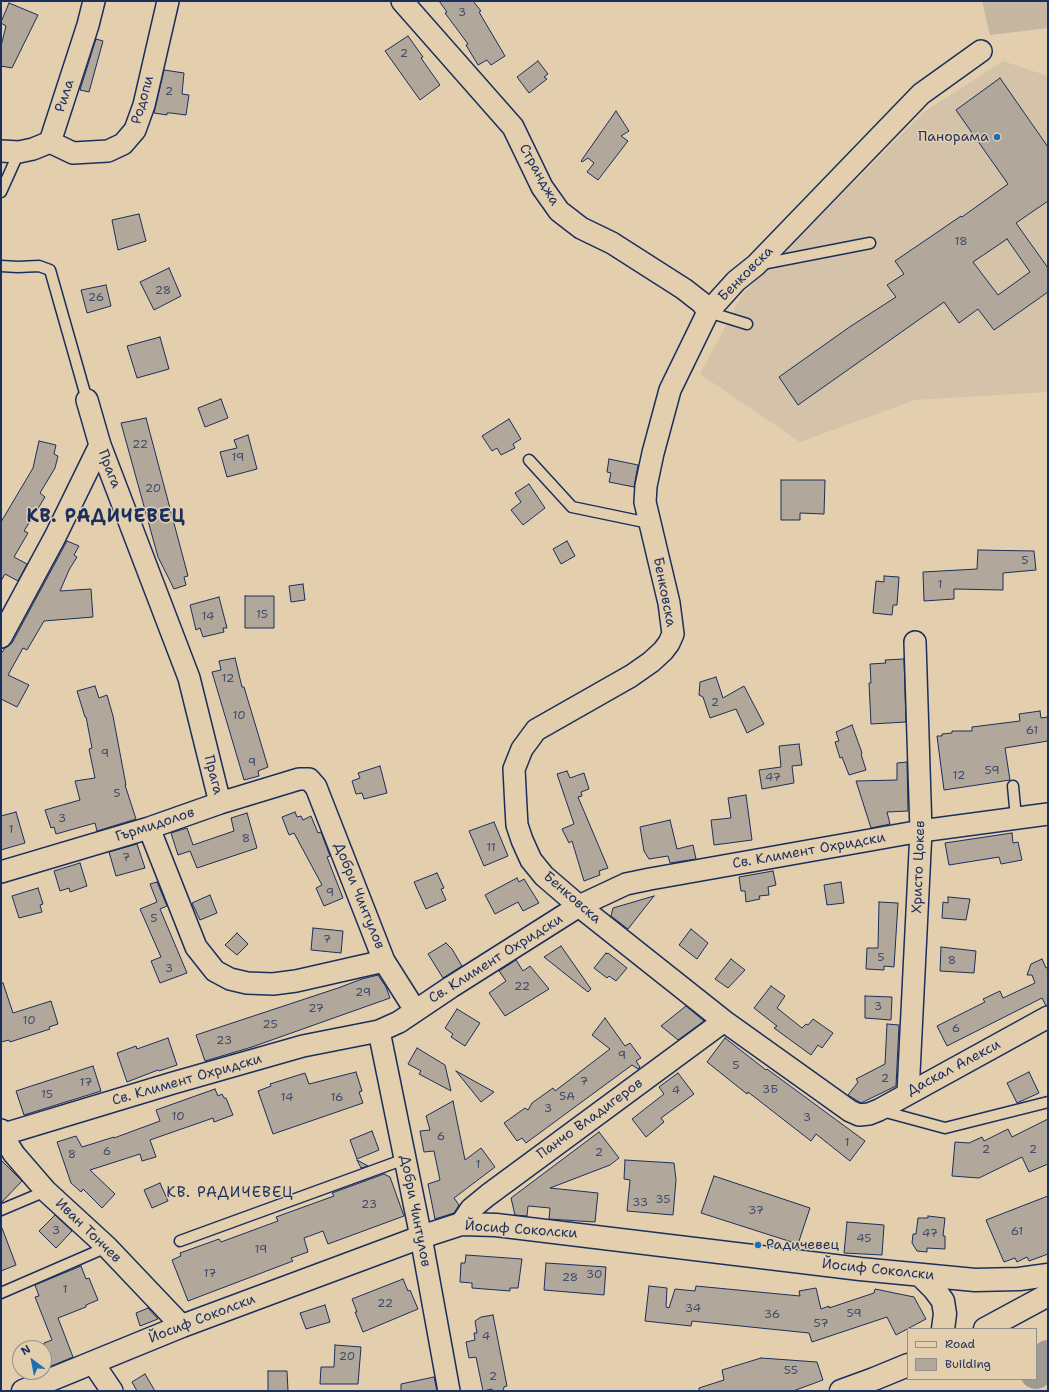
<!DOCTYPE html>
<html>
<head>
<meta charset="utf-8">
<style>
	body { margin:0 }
	#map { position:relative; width:1049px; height:1392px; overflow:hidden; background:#e3cfae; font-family:"Shantell Sans",sans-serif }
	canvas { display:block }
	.frame { position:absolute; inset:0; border:2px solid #1b2f5e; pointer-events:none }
	.legend { position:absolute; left:907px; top:1328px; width:130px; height:52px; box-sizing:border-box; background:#e3cfae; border:1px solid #938f8e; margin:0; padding:5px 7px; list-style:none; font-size:12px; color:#1b2f5e }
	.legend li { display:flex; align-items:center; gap:8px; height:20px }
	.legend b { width:20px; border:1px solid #938f8e }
	.north { position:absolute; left:12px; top:1340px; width:40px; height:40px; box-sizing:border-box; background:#e3cfae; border:1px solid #938f8e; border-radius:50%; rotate:328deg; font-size:11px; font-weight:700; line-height:16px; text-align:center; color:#1b2f5e }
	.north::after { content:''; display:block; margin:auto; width:14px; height:18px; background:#1f6fb2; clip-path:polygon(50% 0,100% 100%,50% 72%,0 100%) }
</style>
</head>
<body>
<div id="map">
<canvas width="1049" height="1392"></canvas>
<div class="frame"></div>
<ul class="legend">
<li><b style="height:5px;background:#e3cfae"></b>Road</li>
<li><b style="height:11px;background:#b1a79a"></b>Building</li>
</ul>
<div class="north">N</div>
</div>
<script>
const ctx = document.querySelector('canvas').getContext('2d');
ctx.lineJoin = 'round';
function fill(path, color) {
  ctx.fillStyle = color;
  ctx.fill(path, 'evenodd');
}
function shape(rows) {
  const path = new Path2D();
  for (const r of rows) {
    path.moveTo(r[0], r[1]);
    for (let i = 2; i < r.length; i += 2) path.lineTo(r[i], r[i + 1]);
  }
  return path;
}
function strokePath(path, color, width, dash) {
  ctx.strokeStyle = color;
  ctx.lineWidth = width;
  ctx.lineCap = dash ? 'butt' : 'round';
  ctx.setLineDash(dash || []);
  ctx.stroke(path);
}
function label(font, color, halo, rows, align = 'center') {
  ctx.font = font + ' "Shantell Sans",sans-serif';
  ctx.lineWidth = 3;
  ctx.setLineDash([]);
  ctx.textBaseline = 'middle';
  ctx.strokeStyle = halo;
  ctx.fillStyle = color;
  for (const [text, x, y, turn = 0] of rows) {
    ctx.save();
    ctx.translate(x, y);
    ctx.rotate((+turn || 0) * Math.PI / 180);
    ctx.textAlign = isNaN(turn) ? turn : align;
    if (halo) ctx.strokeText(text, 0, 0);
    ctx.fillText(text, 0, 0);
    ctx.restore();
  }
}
fill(shape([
	[1003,61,1048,76,1048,392,915,400,800,442,700,374,742,295,924,112]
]), '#d4c3a8');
fill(shape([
	[982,1,1048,1,1048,28,990,35]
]), '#c6b7a2');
strokePath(shape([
	[1036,1373,1048,1356]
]), '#9f9893', 32);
const building = shape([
	[439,1,473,1,481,11,479,12,505,56,491,65,487,60,478,65,466,45,468,44,445,13,447,12,439,1],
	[9,3,38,15,12,68,1,66,1,46,6,26,1,23,1,22,9,3],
	[408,36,423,57,421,58,440,85,420,100,385,51,408,36],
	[96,39,103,41,89,92,80,90,96,39],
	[538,61,548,74,544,77,547,79,529,93,517,77,538,61],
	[164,70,184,73,182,94,189,95,186,115,171,113,167,113,167,115,154,113,164,70],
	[1000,78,1048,147,1048,201,1016,223,1048,268,1048,292,994,330,978,309,959,323,944,302,798,405,779,377,851,326,896,297,887,285,904,274,895,261,961,216,962,217,1008,184,956,110,1000,78],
	[1007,239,1030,272,998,295,973,262,1007,239],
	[616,111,629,131,621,136,628,141,598,180,587,172,594,163,588,158,582,162,581,161,616,111],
	[139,214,146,241,118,250,112,220,139,214],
	[169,268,181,296,154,310,140,282,169,268],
	[106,285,111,306,87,313,81,290,106,285],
	[160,337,169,369,137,378,127,346,160,337],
	[221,399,228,418,205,427,198,408,221,399],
	[146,418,188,576,184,577,186,585,174,589,158,557,121,423,146,418],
	[509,419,521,439,513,444,515,448,501,455,497,448,492,451,482,436,509,419],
	[248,435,257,469,227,477,220,452,237,448,234,440,248,435],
	[39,441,56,445,54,454,58,456,55,468,40,493,45,497,24,531,28,533,14,557,27,564,18,581,5,574,1,581,1,522,33,468,39,441],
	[609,459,638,465,634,487,609,482,611,473,607,472,609,459],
	[781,480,825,480,824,514,800,513,800,520,781,520,781,480],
	[529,484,545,508,523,525,511,510,521,502,515,493,529,484],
	[67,541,79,546,74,555,77,557,69,570,60,591,91,589,93,617,44,621,27,650,23,648,8,675,29,685,17,707,1,699,1,654,5,648,12,643,67,541],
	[567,541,575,556,561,564,553,549,567,541],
	[978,550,1034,551,1036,570,1003,573,1003,590,954,589,954,599,924,601,923,572,977,569,978,550],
	[884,576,899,577,897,605,893,605,892,615,873,613,876,581,884,582,884,576],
	[303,584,305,600,291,602,289,586,303,584],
	[245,596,274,596,274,628,245,628,245,596],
	[219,597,227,628,223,628,224,632,203,637,200,628,196,630,190,605,219,597],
	[235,658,242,687,244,687,268,767,258,771,259,776,244,780,212,672,221,670,219,661,235,658],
	[904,659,906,722,871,724,869,683,871,683,870,664,886,663,885,660,904,659],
	[716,677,723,698,744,686,764,724,747,733,736,709,710,718,703,697,699,695,700,682,716,677],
	[95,686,99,698,107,695,113,716,126,785,125,785,136,819,97,831,95,823,56,834,54,827,51,828,45,810,80,800,75,781,95,778,89,749,92,748,86,717,85,717,77,691,95,686],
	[1040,711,1041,718,1048,717,1048,741,1005,748,1010,780,944,790,937,736,942,736,942,734,952,733,952,731,972,731,972,727,1020,721,1019,714,1040,711],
	[852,725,862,753,861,754,866,770,849,775,842,757,840,758,835,742,839,741,836,732,852,725],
	[799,744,802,765,792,766,794,783,762,789,759,770,781,767,779,746,799,744],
	[907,762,908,811,887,812,890,824,871,828,856,781,897,780,897,763,907,762],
	[380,766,387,793,364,799,362,793,356,794,352,781,360,778,358,773,380,766],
	[567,771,570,778,584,773,589,789,581,792,582,796,578,797,608,868,599,871,600,875,584,881,572,841,569,843,562,829,574,824,557,774,567,771],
	[746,795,752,840,714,845,711,820,731,818,728,798,746,795],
	[16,812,25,843,1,850,1,816,16,812],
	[295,812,297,817,301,816,303,820,311,816,318,833,321,832,330,856,327,857,343,898,324,906,316,888,322,885,294,833,289,835,282,817,295,812],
	[247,813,257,848,197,868,190,851,178,855,171,833,187,828,193,845,234,831,231,818,247,813],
	[670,820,677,849,693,845,696,859,670,863,668,856,649,859,644,851,640,827,670,820],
	[494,822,508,856,484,866,469,831,494,822],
	[1012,833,1013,843,1018,842,1022,860,1001,864,999,857,949,865,945,843,1012,833],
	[137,844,145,868,116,876,109,852,137,844],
	[80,863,87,886,70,892,69,888,60,891,54,871,80,863],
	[773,871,776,885,768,887,769,895,759,896,760,899,746,902,745,891,741,891,739,877,773,871],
	[437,873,444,888,441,889,446,900,426,909,414,882,437,873],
	[517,878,519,882,524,879,539,903,523,911,518,902,495,914,485,895,517,878],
	[157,882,167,906,160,909,187,973,160,983,151,961,161,957,140,909,157,902,150,884,157,882],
	[841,882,844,903,827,905,824,885,841,882],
	[38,888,43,904,40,905,42,912,19,918,12,896,38,888],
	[210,895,217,913,200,920,192,903,210,895],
	[654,896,628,929,611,916,613,908,654,896],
	[948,897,970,899,966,920,942,918,943,902,948,903,948,897],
	[879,902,898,903,894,967,884,966,884,970,866,969,867,948,878,948,879,902],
	[313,928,343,931,341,953,311,950,313,928],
	[691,929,708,943,697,959,679,945,691,929],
	[237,933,248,944,237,955,225,945,237,933],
	[446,943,452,949,462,966,443,978,428,954,446,943],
	[561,946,591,989,588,992,544,957,561,946],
	[941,947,976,951,974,973,940,971,941,947],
	[606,953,607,954,608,953,627,968,616,981,609,976,607,978,594,968,606,953],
	[731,959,745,970,728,988,715,979,731,959],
	[1042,959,1046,968,1048,967,1048,1005,1046,1006,1042,998,947,1046,937,1026,985,1002,983,999,1000,991,1003,998,1035,983,1032,975,1027,975,1031,964,1042,959],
	[516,960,523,971,530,966,549,989,505,1016,489,993,506,981,499,971,516,960],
	[378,975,386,987,390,998,252,1047,205,1061,196,1035,338,988,362,979,378,975],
	[3,983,13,1013,51,1001,58,1024,49,1027,50,1029,10,1042,9,1040,1,1042,1,984,3,983],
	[771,986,785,996,777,1008,802,1028,806,1024,808,1025,813,1019,833,1033,822,1048,818,1045,811,1055,774,1028,777,1026,754,1008,771,986],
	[865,996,892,997,891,1020,865,1018,865,996],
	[686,1006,704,1021,678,1040,661,1026,686,1006],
	[457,1009,480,1023,465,1046,451,1037,453,1034,445,1028,457,1009],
	[605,1018,625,1046,630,1043,641,1058,636,1061,640,1067,638,1069,632,1065,526,1143,522,1138,517,1141,504,1123,525,1108,528,1110,532,1103,553,1088,555,1091,610,1049,592,1035,605,1018],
	[887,1024,899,1025,896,1086,861,1103,848,1095,858,1082,856,1079,885,1064,887,1024],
	[168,1038,177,1065,159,1071,158,1070,127,1082,117,1053,136,1046,137,1049,168,1038],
	[725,1038,766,1070,767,1069,865,1141,850,1161,816,1134,811,1141,748,1092,747,1094,707,1062,725,1038],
	[417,1048,445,1065,451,1091,419,1074,421,1071,408,1064,417,1048],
	[93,1066,101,1091,24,1115,16,1091,93,1066],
	[456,1071,494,1092,481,1102,456,1071],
	[356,1072,362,1091,359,1092,363,1103,273,1134,258,1091,271,1086,270,1084,305,1073,309,1084,356,1072],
	[1029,1072,1039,1093,1017,1103,1007,1083,1029,1072],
	[678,1073,694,1094,661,1118,664,1122,646,1137,632,1119,664,1094,659,1087,678,1073],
	[215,1089,218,1096,222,1094,224,1098,226,1098,233,1115,214,1122,213,1118,150,1140,156,1157,142,1161,140,1154,90,1170,115,1194,102,1208,83,1189,81,1192,71,1183,57,1142,76,1136,82,1147,114,1137,114,1138,160,1121,156,1110,215,1089],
	[453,1101,465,1160,481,1148,495,1167,454,1198,459,1205,454,1213,435,1219,428,1184,440,1180,434,1151,424,1152,420,1131,430,1130,426,1116,453,1101],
	[1048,1119,1048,1164,1029,1172,1022,1157,979,1178,952,1176,955,1142,969,1143,982,1137,984,1141,1008,1129,1012,1137,1048,1119],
	[372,1131,379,1150,357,1159,350,1140,372,1131],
	[599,1132,619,1158,610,1165,550,1188,598,1193,595,1222,549,1219,550,1208,528,1206,527,1216,515,1215,511,1198,599,1132],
	[1,1160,22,1181,1,1203,1,1160],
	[357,1160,368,1166,361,1168,357,1160],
	[625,1160,674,1163,676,1180,673,1215,627,1211,630,1180,624,1179,625,1160],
	[384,1174,390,1177,404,1216,328,1244,323,1231,304,1238,308,1252,291,1258,293,1261,188,1301,172,1260,181,1256,180,1253,219,1239,221,1242,278,1221,276,1217,334,1196,332,1193,384,1174],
	[714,1176,810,1208,798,1244,701,1213,714,1176],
	[160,1183,168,1201,152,1208,144,1190,160,1183],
	[1048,1196,1048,1254,1029,1261,1027,1257,1017,1262,1015,1258,1004,1262,986,1220,1048,1196],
	[55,1215,72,1231,56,1248,39,1231,55,1215],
	[928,1216,945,1218,943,1236,945,1236,945,1249,927,1248,927,1252,917,1251,912,1243,913,1234,916,1234,918,1218,928,1218,928,1216],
	[847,1222,884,1225,882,1255,844,1253,847,1222],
	[1,1228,2,1228,16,1265,1,1271,1,1228],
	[466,1255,522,1259,518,1288,510,1288,510,1291,472,1288,472,1283,460,1282,461,1263,465,1263,466,1255],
	[546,1263,606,1267,604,1295,544,1290,546,1263],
	[81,1266,86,1279,89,1278,98,1300,86,1305,86,1307,58,1318,73,1357,44,1369,44,1343,52,1340,35,1297,39,1296,35,1285,81,1266],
	[403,1279,408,1291,410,1290,418,1309,363,1332,355,1312,357,1312,352,1299,403,1279],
	[649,1286,667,1288,666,1307,669,1308,675,1289,695,1291,696,1286,800,1296,799,1291,816,1288,821,1309,829,1306,829,1308,874,1293,875,1289,914,1297,926,1319,896,1335,887,1317,812,1342,809,1333,692,1321,691,1326,645,1321,649,1286],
	[325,1305,330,1322,306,1329,300,1313,325,1305],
	[148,1308,158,1319,140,1326,136,1313,148,1308],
	[493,1315,507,1386,504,1387,503,1391,493,1391,492,1389,483,1391,476,1357,469,1358,466,1342,475,1340,474,1333,477,1333,475,1321,481,1317,493,1315],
	[335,1345,361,1347,358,1384,320,1384,321,1367,334,1367,335,1345],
	[761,1358,817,1362,823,1380,793,1391,699,1391,699,1388,724,1380,722,1370,761,1358],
	[268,1371,287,1371,288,1391,268,1391,268,1371],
	[145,1374,155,1391,137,1391,132,1382,145,1374],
	[434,1377,437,1391,401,1391,401,1384,434,1377]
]);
fill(building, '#b1a79a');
strokePath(building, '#1b2f5e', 1);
const lane = shape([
	[1,192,19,152],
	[762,264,870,243],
	[1,266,18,267,39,266,50,270,87,400],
	[708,312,747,324],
	[529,460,572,507,649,523],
	[1013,786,1016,818],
	[882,1111,945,1128,1048,1102],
	[1,1210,46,1191],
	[180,1241,405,1159],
	[1,1293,107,1247]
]);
const street = shape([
	[402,1,513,127,542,187,559,211,581,228,612,243,684,289,702,303,708,312],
	[981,51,921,94,756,265,736,281,708,312,670,390,653,453,646,486,645,502,669,603,673,634,669,643,663,651,651,662,631,676,536,730,522,749,514,769,516,808,517,825,522,840,531,860,544,876,579,906,724,1021,850,1111,859,1115,869,1114,879,1110,1048,1017],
	[50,142,73,153,108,151,123,144,135,130,144,105,168,1],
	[1,151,19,152,33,149,50,142,88,25,94,1],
	[87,400,100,445,189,678,220,803],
	[1,637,55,537,100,445],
	[149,828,196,947,215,971,230,979,247,983,273,984,296,981,384,961],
	[1,872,149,828,220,803,299,779,309,779,316,787,384,961,415,1010],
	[379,1031,421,1237,449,1391],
	[908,1093,921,831,915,642],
	[1,1130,2,1135,14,1154,46,1191,107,1247,182,1326],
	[1,1135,173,1083,303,1046,379,1031,399,1022,451,987,579,906,626,884,650,879,921,831,1048,814],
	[461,1224,471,1209,488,1195,724,1021],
	[93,1363,112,1391]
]);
const secondary = shape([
	[920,1275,934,1289,943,1301,945,1314,943,1329],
	[985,1329,1048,1295],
	[23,1391,182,1326,421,1237,461,1224,496,1225,860,1269,975,1280,1019,1279,1048,1275],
	[841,1391,874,1379,908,1365]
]);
strokePath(lane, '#1b2f5e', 13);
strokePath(street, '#1b2f5e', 24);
strokePath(secondary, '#1b2f5e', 25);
strokePath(lane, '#e3cfae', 10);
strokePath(street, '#e3cfae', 21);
strokePath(secondary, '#e3cfae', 22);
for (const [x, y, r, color] of [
	[997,137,4,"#1f6fb2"],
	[758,1245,4,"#1f6fb2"]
]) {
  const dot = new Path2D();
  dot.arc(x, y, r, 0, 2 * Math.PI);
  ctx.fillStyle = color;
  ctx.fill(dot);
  strokePath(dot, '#e3cfae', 1.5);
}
label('12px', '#404d6d', null, [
	["3",462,13],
	["2",404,54],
	["2",169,92],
	["18",961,242],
	["28",163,291],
	["26",96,298],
	["22",140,445],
	["19",238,458],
	["20",153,489],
	["5",1025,561],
	["1",940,585],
	["15",262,615],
	["14",208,617],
	["12",228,679],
	["2",715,703],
	["10",239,716],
	["61",1032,731],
	["9",105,754],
	["9",252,763],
	["59",992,771],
	["12",959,776],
	["47",773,778],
	["5",117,794],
	["3",62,819],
	["1",11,830],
	["8",246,839],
	["11",491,848],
	["7",126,858],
	["9",330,893],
	["5",154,919],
	["7",327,940],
	["5",881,958],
	["8",952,961],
	["3",169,969],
	["22",522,987],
	["29",363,993],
	["3",878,1007],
	["27",316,1009],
	["10",29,1021],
	["25",270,1025],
	["6",956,1029],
	["23",224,1041],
	["9",622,1056],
	["5",736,1066],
	["2",885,1079],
	["7",584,1082],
	["17",86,1083],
	["3Б",770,1090],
	["4",676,1091],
	["15",47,1095],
	["5А",567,1097],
	["14",287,1098],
	["16",337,1098],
	["3",548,1109],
	["10",178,1117],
	["3",807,1118],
	["6",441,1137],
	["1",847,1143],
	["2",986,1150],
	["2",1033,1150],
	["6",107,1152],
	["2",599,1153],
	["8",72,1155],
	["1",478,1165],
	["35",663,1200],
	["33",640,1203],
	["23",369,1205],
	["37",756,1211],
	["3",56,1231],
	["61",1017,1232],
	["47",930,1234],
	["45",864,1239],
	["19",261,1250],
	["17",210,1274],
	["30",594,1275],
	["28",570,1278],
	["1",65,1290],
	["22",385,1304],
	["34",693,1309],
	["59",854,1314],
	["36",772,1315],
	["57",821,1324],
	["4",486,1337],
	["20",347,1357],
	["55",791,1371],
	["2",493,1377]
]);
label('14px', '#1b2f5e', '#e3cfae', [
	["Рила",65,96,-72],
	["Родопи",143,100,-74],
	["Странджа",539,175,61],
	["Бенковска",746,274,-45],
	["Прага",109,469,69],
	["Бенковска",664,592,79],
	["Прага",213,775,76],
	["Гърмидолов",155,825,-18],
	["Св. Климент Охридски",809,851,-10],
	["Христо Цокев",919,867,-88],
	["Добри Чинтулов",359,896,68],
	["Бенковска",572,898,41],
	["Св. Климент Охридски",496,959,-32],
	["Даскал Алекси",954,1068,-28],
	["Св. Климент Охридски",187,1080,-16],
	["Панчо Владигеров",590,1119,-36],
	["Добри Чинтулов",415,1211,79],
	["Йосиф Соколски",521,1230,4],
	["Иван Тончев",88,1231,44],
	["Йосиф Соколски",878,1270,6],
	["Йосиф Соколски",202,1319,-21]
]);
label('14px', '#1b2f5e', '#e3cfae', [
	["Панорама",989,137],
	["Радичевец",766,1245,"left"]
], 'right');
ctx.letterSpacing = '1px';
label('15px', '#1b2f5e', '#e3cfae', [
	["КВ. РАДИЧЕВЕЦ",230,1193]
]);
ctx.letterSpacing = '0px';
ctx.letterSpacing = '1px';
label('bold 18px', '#1b2f5e', '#e3cfae', [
	["КВ. РАДИЧЕВЕЦ",106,517]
]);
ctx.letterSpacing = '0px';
</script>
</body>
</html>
